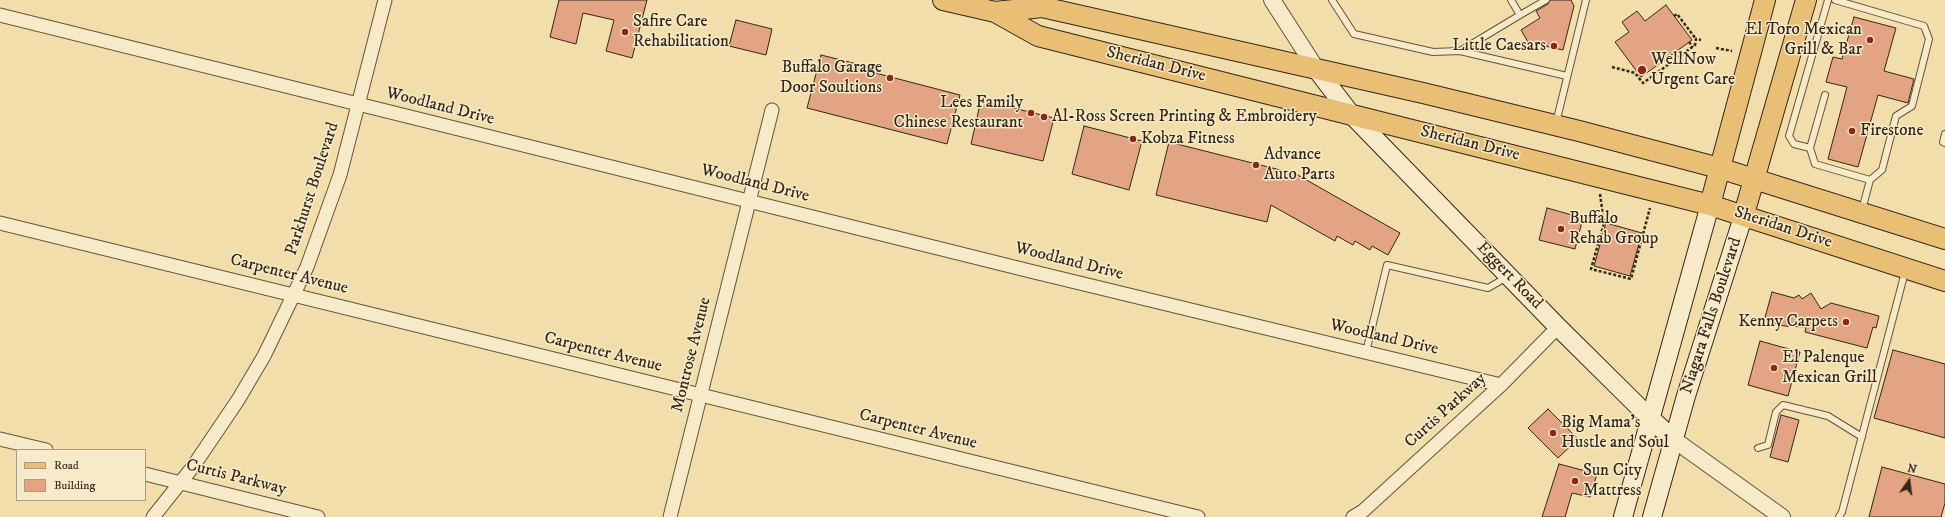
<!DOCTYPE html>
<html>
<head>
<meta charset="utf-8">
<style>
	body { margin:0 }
	#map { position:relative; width:1945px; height:517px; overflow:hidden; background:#f1deaa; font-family:"IM FELL DW Pica",serif }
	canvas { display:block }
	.legend { position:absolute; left:16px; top:449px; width:130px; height:52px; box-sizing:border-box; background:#f6eac8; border:1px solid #a89c82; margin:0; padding:5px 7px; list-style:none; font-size:12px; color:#342619 }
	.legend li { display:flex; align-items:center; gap:8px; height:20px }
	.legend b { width:20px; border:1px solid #a89c82 }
	.north { position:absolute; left:1889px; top:461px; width:40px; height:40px; -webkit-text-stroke:3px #f6eac8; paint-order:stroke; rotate:14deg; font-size:11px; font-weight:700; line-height:16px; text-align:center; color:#342619 }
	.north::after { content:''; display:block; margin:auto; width:14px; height:18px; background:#342619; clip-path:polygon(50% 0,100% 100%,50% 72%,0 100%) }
</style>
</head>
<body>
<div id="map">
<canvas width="1945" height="517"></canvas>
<ul class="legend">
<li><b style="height:5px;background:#e8bf75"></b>Road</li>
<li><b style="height:11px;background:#e2a482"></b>Building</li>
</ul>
<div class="north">N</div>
</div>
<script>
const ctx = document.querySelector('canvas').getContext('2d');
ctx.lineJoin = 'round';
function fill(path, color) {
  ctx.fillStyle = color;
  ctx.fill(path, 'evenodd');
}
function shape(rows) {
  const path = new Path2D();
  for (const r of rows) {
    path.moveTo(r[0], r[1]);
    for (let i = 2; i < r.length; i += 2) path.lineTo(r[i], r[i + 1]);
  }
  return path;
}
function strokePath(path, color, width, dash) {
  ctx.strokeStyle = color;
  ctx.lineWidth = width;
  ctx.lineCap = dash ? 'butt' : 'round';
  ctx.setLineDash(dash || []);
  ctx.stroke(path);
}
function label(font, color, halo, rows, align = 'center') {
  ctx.font = font + ' "IM FELL DW Pica",serif';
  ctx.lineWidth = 3;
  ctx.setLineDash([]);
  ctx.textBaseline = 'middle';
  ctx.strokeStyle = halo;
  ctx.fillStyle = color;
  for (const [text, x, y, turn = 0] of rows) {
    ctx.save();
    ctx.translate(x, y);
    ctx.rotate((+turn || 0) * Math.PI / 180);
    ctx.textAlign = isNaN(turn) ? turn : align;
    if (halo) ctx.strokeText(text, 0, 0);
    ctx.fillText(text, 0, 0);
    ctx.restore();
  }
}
const building = shape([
	[559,0,647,0,632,58,606,51,614,20,583,13,576,44,550,37,559,0],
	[1550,0,1571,0,1574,6,1563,50,1528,42,1521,30,1540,18,1536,11,1548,4,1550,0],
	[1666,5,1692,40,1641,77,1615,42,1629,32,1622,22,1637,11,1645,21,1666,5],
	[1854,17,1896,28,1884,71,1914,79,1908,103,1878,95,1858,167,1828,159,1847,87,1826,82,1833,57,1842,59,1854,17],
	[736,20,772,29,766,55,729,46,736,20],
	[821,55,861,65,860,69,960,95,947,144,807,108,821,55],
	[981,100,1054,118,1043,161,971,144,981,100],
	[1084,126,1142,141,1129,190,1072,174,1084,126],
	[1169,142,1296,174,1400,233,1388,255,1372,246,1370,250,1355,241,1353,245,1337,236,1335,241,1271,205,1267,222,1156,195,1169,142],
	[1547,208,1583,218,1575,249,1539,240,1547,208],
	[1606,223,1642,233,1630,276,1594,266,1606,223],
	[1772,292,1794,298,1799,295,1802,299,1811,293,1821,309,1831,303,1879,316,1876,328,1873,327,1867,348,1805,332,1806,327,1784,326,1764,321,1772,292],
	[1760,341,1800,352,1788,396,1748,385,1760,341],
	[1893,350,1945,364,1945,438,1874,418,1893,350],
	[1548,409,1578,439,1558,458,1528,428,1548,409],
	[1781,415,1799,420,1788,462,1770,457,1781,415],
	[1559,464,1597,474,1590,497,1572,493,1565,517,1542,517,1559,464],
	[1882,467,1945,484,1945,503,1941,517,1869,517,1882,467]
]);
fill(building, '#e2a482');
strokePath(building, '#342619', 1);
const service = shape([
	[1332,0,1354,34,1433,52,1460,51,1567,76],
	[1511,0,1520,15,1546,0],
	[1835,0,1924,26,1929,39,1912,106,1896,116,1882,170,1870,180,1862,210],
	[1460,51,1520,15],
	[1825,95,1810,148,1815,164,1870,180],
	[1556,123,1586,0],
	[1945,134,1943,142,1945,143],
	[1810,148,1794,144,1789,136,1828,0],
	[1366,352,1387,265,1488,288,1507,277],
	[1758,448,1768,445,1776,412,1783,405,1828,416,1862,437],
	[1839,517,1842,512,1905,272]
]);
const minor = shape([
	[0,15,1034,272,1501,385],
	[0,223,1198,517],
	[0,439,46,450],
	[145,474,318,517],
	[153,517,192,468,238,400,264,356,307,267,340,175,385,0],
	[670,517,772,110],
	[1353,517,1363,511,1501,385,1558,327]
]);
const tertiary = shape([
	[1272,0,1317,70],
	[1673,439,1782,517]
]);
const secondary = shape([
	[1317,70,1350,113,1558,327,1650,418,1673,439],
	[1623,517,1710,205],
	[1652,517,1686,396,1744,214]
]);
const primary = shape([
	[943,0,995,12,1038,36,1710,205,1945,281],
	[995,12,1042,7,1423,93,1579,131,1719,168,1945,239],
	[1710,205,1765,0],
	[1744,214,1806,0]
]);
strokePath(service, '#63543d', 8);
strokePath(minor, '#63543d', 15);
strokePath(tertiary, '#63543d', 18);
strokePath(secondary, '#342619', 20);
strokePath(primary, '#342619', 22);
strokePath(shape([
	[1674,16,1677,14,1696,39],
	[1689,42,1693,47],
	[1716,48,1732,51],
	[1612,67,1635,73,1643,83,1695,45,1696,39,1701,40],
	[1600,194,1604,223,1591,269,1631,279,1650,208]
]), '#342619', 2.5, [3, 2]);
strokePath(service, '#f6eac8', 6);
strokePath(minor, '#f6eac8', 13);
strokePath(tertiary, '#f6eac8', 16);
strokePath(secondary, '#f6eac8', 18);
strokePath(primary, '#e8bf75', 20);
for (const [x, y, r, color] of [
	[625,32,4,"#8f2418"],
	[1870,40,4,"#8f2418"],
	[1554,46,4,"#8f2418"],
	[1642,70,5,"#8f2418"],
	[890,78,4,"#8f2418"],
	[1031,113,4,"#8f2418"],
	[1044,117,4,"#8f2418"],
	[1852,131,4,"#8f2418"],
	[1133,139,4,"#8f2418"],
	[1256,165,4,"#8f2418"],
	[1561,229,4,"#8f2418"],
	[1846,322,4,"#8f2418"],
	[1774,368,4,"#8f2418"],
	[1553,433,4,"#8f2418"],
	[1575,481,4,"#8f2418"]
]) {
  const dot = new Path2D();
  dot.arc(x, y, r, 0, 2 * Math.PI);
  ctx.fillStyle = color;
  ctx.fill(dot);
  strokePath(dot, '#f6eac8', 1.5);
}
label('17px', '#342619', '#f6eac8', [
	["Safire Care",633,22],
	["Rehabilitation",633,42],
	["El Toro Mexican",1862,30,"right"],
	["Grill & Bar",1862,50,"right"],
	["Little Caesars",1546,46,"right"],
	["WellNow",1651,60],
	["Urgent Care",1651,80],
	["Buffalo Garage",882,68,"right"],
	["Door Soultions",882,88,"right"],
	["Lees Family",1023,103,"right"],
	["Chinese Restaurant",1023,123,"right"],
	["Al-Ross Screen Printing & Embroidery",1052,117],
	["Firestone",1860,131],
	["Kobza Fitness",1141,139],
	["Advance",1264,155],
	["Auto Parts",1264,175],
	["Buffalo",1569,219],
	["Rehab Group",1569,239],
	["Kenny Carpets",1838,322,"right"],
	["El Palenque",1782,358],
	["Mexican Grill",1782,378],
	["Big Mama's",1561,423],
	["Hustle and Soul",1561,443],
	["Sun City",1583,471],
	["Mattress",1583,491]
], 'left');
label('17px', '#342619', '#f6eac8', [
	["Sheridan Drive",1156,65,14],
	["Woodland Drive",440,107,14],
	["Sheridan Drive",1470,144,14],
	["Woodland Drive",755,184,14],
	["Parkhurst Boulevard",313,189,-72],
	["Sheridan Drive",1783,228,18],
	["Woodland Drive",1069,262,14],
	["Carpenter Avenue",289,275,14],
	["Eggert Road",1509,276,46],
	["Niagara Falls Boulevard",1712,316,-72],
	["Woodland Drive",1384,338,13],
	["Carpenter Avenue",603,353,14],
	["Montrose Avenue",692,355,-76],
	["Curtis Parkway",1446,411,-42],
	["Carpenter Avenue",918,430,14],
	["Curtis Parkway",236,478,14]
]);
</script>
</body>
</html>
